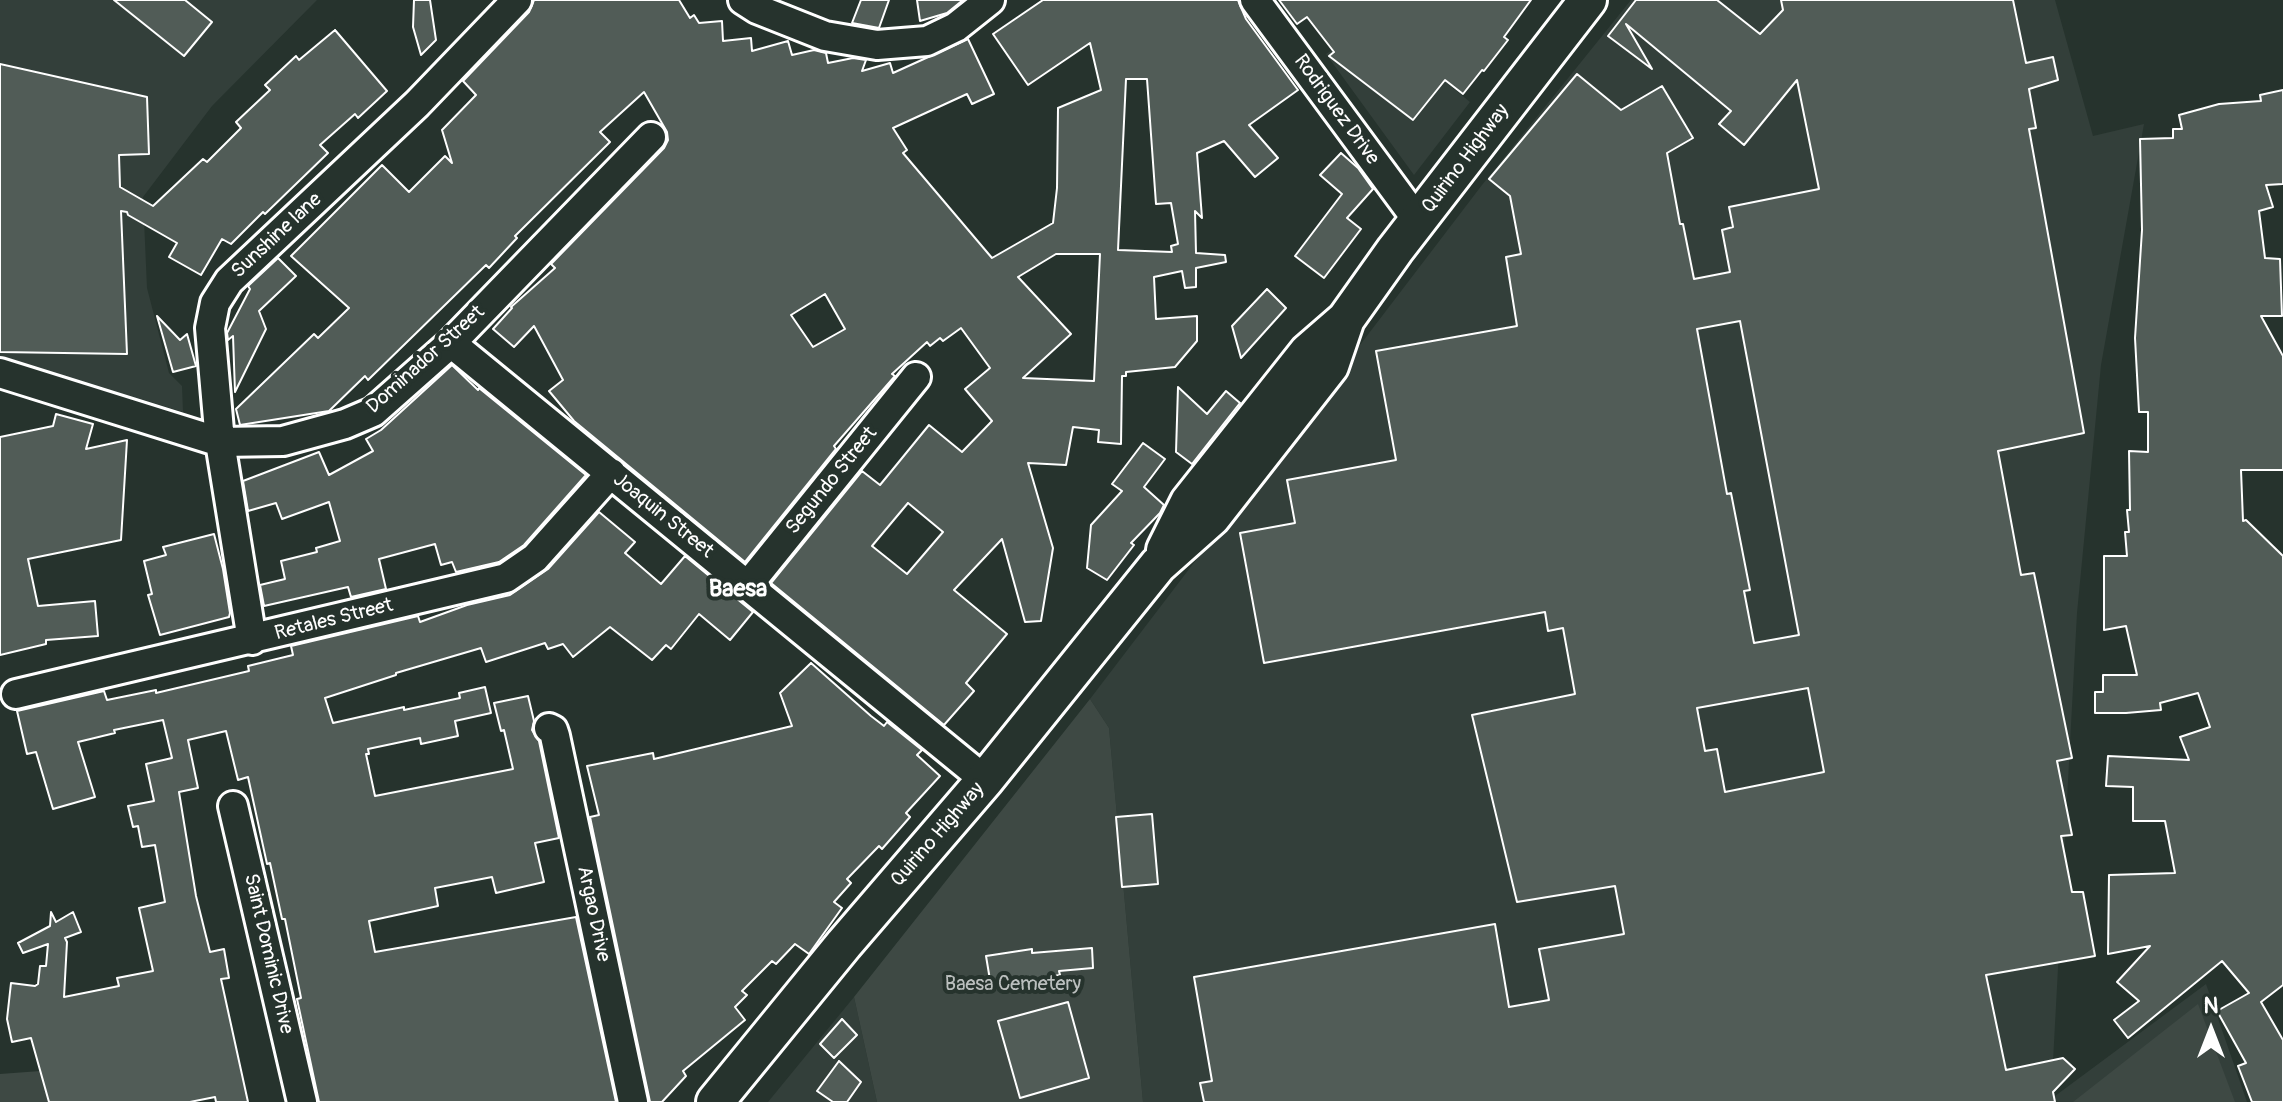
<!DOCTYPE html>
<html>
<head>
<meta charset="utf-8">
<style>
	body { margin:0 }
	#map { position:relative; width:2283px; height:1102px; overflow:hidden; background:#26332d; font-family:Pangolin,sans-serif }
	canvas { display:block }
	.north { position:absolute; left:2171px; top:990px; width:80px; height:80px; -webkit-text-stroke:6px #26332d; paint-order:stroke; rotate:0deg; font-size:22px; font-weight:700; line-height:32px; text-align:center; color:#fff }
	.north::after { content:''; display:block; margin:auto; width:28px; height:36px; background:#fff; clip-path:polygon(50% 0,100% 100%,50% 72%,0 100%) }
</style>
</head>
<body>
<div id="map">
<canvas width="2283" height="1102"></canvas>
<div class="north">N</div>
</div>
<script>
const ctx = document.querySelector('canvas').getContext('2d');
ctx.lineJoin = 'round';
function fill(path, color) {
  ctx.fillStyle = color;
  ctx.fill(path, 'evenodd');
}
function shape(rows) {
  const path = new Path2D();
  for (const r of rows) {
    path.moveTo(r[0], r[1]);
    for (let i = 2; i < r.length; i += 2) path.lineTo(r[i], r[i + 1]);
  }
  return path;
}
function strokePath(path, color, width, dash) {
  ctx.strokeStyle = color;
  ctx.lineWidth = width;
  ctx.lineCap = dash ? 'butt' : 'round';
  ctx.setLineDash(dash || []);
  ctx.stroke(path);
}
function label(font, color, halo, rows, align = 'center') {
  ctx.font = font + ' Pangolin,sans-serif';
  ctx.lineWidth = 8;
  ctx.setLineDash([]);
  ctx.textBaseline = 'middle';
  ctx.strokeStyle = halo;
  ctx.fillStyle = color;
  for (const [text, x, y, turn = 0] of rows) {
    ctx.save();
    ctx.translate(x, y);
    ctx.rotate((+turn || 0) * Math.PI / 180);
    ctx.textAlign = isNaN(turn) ? turn : align;
    if (halo) ctx.strokeText(text, 0, 0);
    ctx.fillText(text, 0, 0);
    ctx.restore();
  }
}
fill(shape([
	[0,0,317,0,212,106,143,197,147,288,169,373,182,386,183,412,141,399,0,362],
	[1631,0,2055,0,2093,136,2144,124,2101,365,2077,613,2051,1099,2206,984,2247,1102,1143,1102,1109,728,1090,699,1482,185],
	[1374,23,1470,102,1414,175,1326,54],
	[854,997,877,1102,768,1102]
]), '#333f3a');
fill(shape([
	[1090,699,1109,728,1143,1102,877,1102,854,997],
	[2198,1004,2235,1102,2073,1102],
	[54,1070,56,1102,0,1102,0,1074]
]), '#3e4944');
const building = shape([
	[114,0,185,0,212,22,184,56,114,0],
	[414,0,430,0,436,40,421,55,413,27,414,0],
	[534,0,679,0,690,18,694,15,699,23,722,21,723,41,751,38,752,51,788,41,792,55,814,50,826,53,828,63,853,58,866,60,862,71,890,63,893,73,968,39,994,94,972,104,967,94,893,128,907,150,903,153,992,258,1053,223,1057,188,1058,108,1101,90,1090,43,1028,85,993,34,1043,0,1238,0,1246,19,1298,90,1249,125,1278,158,1255,177,1224,141,1197,153,1202,218,1195,211,1196,253,1225,255,1226,262,1196,268,1196,287,1185,288,1182,271,1154,277,1156,319,1197,316,1197,341,1175,367,1126,372,1126,376,1122,376,1121,444,1098,442,1099,430,1073,427,1066,465,1028,463,1053,548,1041,621,1025,622,1002,539,954,590,1007,634,966,683,974,691,944,725,771,583,862,471,880,485,929,425,962,452,992,421,965,389,990,368,961,328,943,341,940,338,930,346,927,342,892,374,895,376,834,446,836,449,745,562,574,421,549,391,563,380,534,326,514,347,493,329,512,308,511,307,555,268,551,264,664,148,668,140,667,132,644,92,600,132,610,142,515,236,517,238,489,268,486,265,368,380,365,376,329,411,240,425,236,409,314,334,318,338,349,308,291,256,382,165,409,192,445,156,452,163,442,130,476,95,463,81,529,12,534,0],
	[1126,79,1147,79,1156,204,1171,203,1178,244,1171,246,1172,252,1118,250,1126,79],
	[1056,254,1100,254,1094,381,1023,378,1071,334,1018,277,1056,254],
	[825,294,845,329,813,347,791,315,825,294],
	[908,503,943,532,907,574,872,546,908,503],
	[861,0,889,0,879,28,852,23,861,0],
	[917,0,963,0,947,13,920,21,917,0],
	[1279,0,1531,0,1504,37,1508,40,1484,71,1482,70,1463,94,1445,80,1413,120,1329,56,1334,52,1307,17,1297,24,1279,0],
	[1636,0,1717,0,1760,34,1783,10,1781,0,2013,0,2026,63,2053,57,2058,80,2029,89,2036,128,2029,129,2084,433,1998,451,2021,575,2034,573,2072,758,2057,761,2072,835,2061,836,2072,892,2083,892,2095,956,1986,975,2006,1070,2063,1058,2075,1069,2053,1092,2055,1102,1204,1102,1200,1083,1212,1081,1194,977,1495,924,1509,1007,1549,1000,1539,949,1624,934,1615,886,1517,902,1472,715,1575,694,1563,628,1548,631,1545,612,1264,663,1240,533,1295,523,1287,480,1396,460,1376,351,1517,326,1506,257,1521,254,1510,196,1489,179,1577,74,1621,110,1662,86,1693,138,1667,153,1680,224,1683,224,1694,279,1730,272,1722,230,1733,227,1729,207,1819,189,1797,80,1744,145,1719,124,1731,111,1626,24,1652,69,1608,36,1636,0],
	[1740,321,1799,635,1754,643,1744,591,1750,590,1731,493,1727,494,1697,329,1740,321],
	[1808,688,1824,772,1725,792,1717,749,1705,751,1697,708,1808,688],
	[335,30,387,91,358,118,355,114,320,145,328,153,265,214,263,212,231,244,222,239,201,275,169,257,177,243,128,215,127,212,121,211,127,354,0,352,0,64,147,97,149,154,119,155,120,187,153,206,203,159,207,162,241,128,236,122,270,90,265,85,296,56,299,60,335,30],
	[2283,90,2283,184,2266,185,2273,207,2259,211,2265,258,2280,259,2282,316,2261,316,2283,356,2283,470,2241,470,2243,521,2246,520,2283,556,2283,985,2261,1002,2283,1040,2283,1102,2252,1102,2238,1066,2246,1063,2217,1011,2249,993,2222,961,2128,1038,2114,1020,2139,1001,2117,982,2150,946,2108,954,2109,875,2175,873,2165,821,2133,821,2133,787,2106,786,2108,756,2189,760,2180,737,2210,727,2198,693,2160,703,2161,710,2126,713,2095,713,2095,692,2103,692,2103,675,2137,675,2126,626,2104,630,2104,556,2127,556,2125,532,2129,532,2127,510,2130,510,2129,451,2148,452,2148,412,2139,412,2135,338,2142,230,2140,139,2173,138,2173,129,2182,129,2179,115,2219,104,2261,101,2260,95,2283,90],
	[1341,153,1358,168,1373,189,1347,218,1361,229,1324,278,1295,256,1342,194,1320,175,1341,153],
	[278,258,296,276,259,311,266,329,235,392,233,336,228,340,227,333,250,289,248,286,278,258],
	[1267,289,1286,308,1241,358,1232,326,1267,289],
	[157,316,180,340,187,334,196,366,173,372,157,316],
	[452,365,478,390,479,388,586,475,524,545,499,562,456,572,452,562,441,565,435,544,379,559,386,589,351,597,348,587,264,606,260,585,285,579,281,561,317,552,316,548,340,541,329,502,282,519,276,503,248,511,243,481,319,452,329,475,373,451,366,439,381,430,452,365],
	[1178,387,1207,414,1226,391,1240,403,1192,464,1176,452,1178,387],
	[56,414,93,424,86,449,127,440,121,540,28,559,38,606,95,601,98,636,46,640,46,644,0,655,0,437,53,426,56,414],
	[1143,443,1165,459,1144,487,1164,505,1160,513,1131,543,1134,545,1107,580,1087,568,1091,525,1122,491,1112,484,1143,443],
	[599,512,635,542,625,553,661,584,685,556,753,612,730,640,699,614,671,649,666,645,652,660,610,627,573,657,563,644,548,649,545,643,486,662,481,648,396,673,396,675,325,698,333,723,404,707,404,710,460,698,459,693,485,687,491,713,455,721,458,736,421,744,420,738,368,749,369,754,366,754,375,796,513,769,504,730,501,731,494,703,528,696,534,721,532,730,539,741,559,838,535,843,544,882,496,893,492,877,435,888,438,906,369,921,375,952,576,917,616,1102,319,1102,297,999,301,998,285,919,282,919,270,863,267,864,248,777,238,780,226,731,188,740,198,788,179,792,196,896,210,952,224,949,229,978,221,979,248,1102,216,1102,215,1097,190,1102,49,1102,31,1038,12,1042,7,1019,11,983,35,986,38,984,40,966,46,966,48,944,23,953,18,943,50,926,51,912,56,922,73,912,81,932,65,938,67,942,64,997,119,986,117,978,153,971,139,908,165,902,155,845,142,847,138,826,133,827,128,806,154,801,146,764,172,758,163,720,114,730,115,733,78,742,95,797,53,809,36,752,27,754,17,711,104,691,107,700,156,690,156,693,249,671,248,666,293,655,291,646,418,616,420,622,467,605,510,595,548,569,599,512],
	[214,534,223,569,230,613,229,617,160,635,148,595,152,594,144,561,166,555,163,547,214,534],
	[811,663,871,716,884,726,887,722,922,750,917,755,940,776,906,813,910,817,882,849,879,846,847,879,851,883,834,902,842,908,809,954,795,944,776,964,772,961,742,991,747,995,735,1007,745,1020,683,1071,686,1076,662,1102,650,1102,590,817,599,815,587,766,653,753,654,759,792,726,780,693,811,663],
	[1152,814,1158,884,1122,887,1116,817,1152,814],
	[1092,948,1093,968,1059,971,1060,975,991,986,986,956,1032,949,1032,953,1092,948],
	[1068,1002,1089,1078,1020,1098,998,1021,1068,1002],
	[842,1019,857,1035,834,1058,820,1044,842,1019],
	[839,1061,861,1082,847,1102,833,1102,817,1091,839,1061]
]);
fill(building, '#515c57');
strokePath(building, '#fff', 2);
const minor = shape([
	[743,0,757,9,825,36,877,45,927,41,956,27,990,0],
	[1255,0,1418,221],
	[451,343,985,780],
	[0,373,220,442,283,441,345,424,373,412,451,343,651,137],
	[748,585,916,377],
	[252,640,220,442,210,328,215,303,229,281,417,104,517,0],
	[16,694,506,578,535,558,611,473],
	[549,728,553,730,555,736,633,1102],
	[233,806,302,1102]
]);
const major = shape([
	[1165,550,1189,502,1308,352,1346,319,1395,250,1588,0],
	[715,1102,844,944,985,780,1158,565,1212,517,1330,366,1346,319]
]);
strokePath(minor, '#fff', 34);
strokePath(major, '#fff', 42);
strokePath(minor, '#26332d', 28);
strokePath(major, '#26332d', 36);
label('20px', '#fff', '#26332d', [
	["Rodriguez Drive",1336,110,54],
	["Quirino Highway",1466,159,-53],
	["Sunshine lane",277,236,-43],
	["Dominador Street",426,360,-42],
	["Segundo Street",832,481,-51],
	["Joaquin Street",663,516,39],
	["Retales Street",334,620,-14],
	["Quirino Highway",938,835,-49],
	["Argao Drive",593,914,78],
	["Saint Dominic Drive",268,954,77]
]);
label('20px', '#bbbfbe', '#26332d', [
	["Baesa Cemetery",1013,985]
]);
label('bold 24px', '#fff', '#26332d', [
	["Baesa",738,590]
]);
</script>
</body>
</html>
